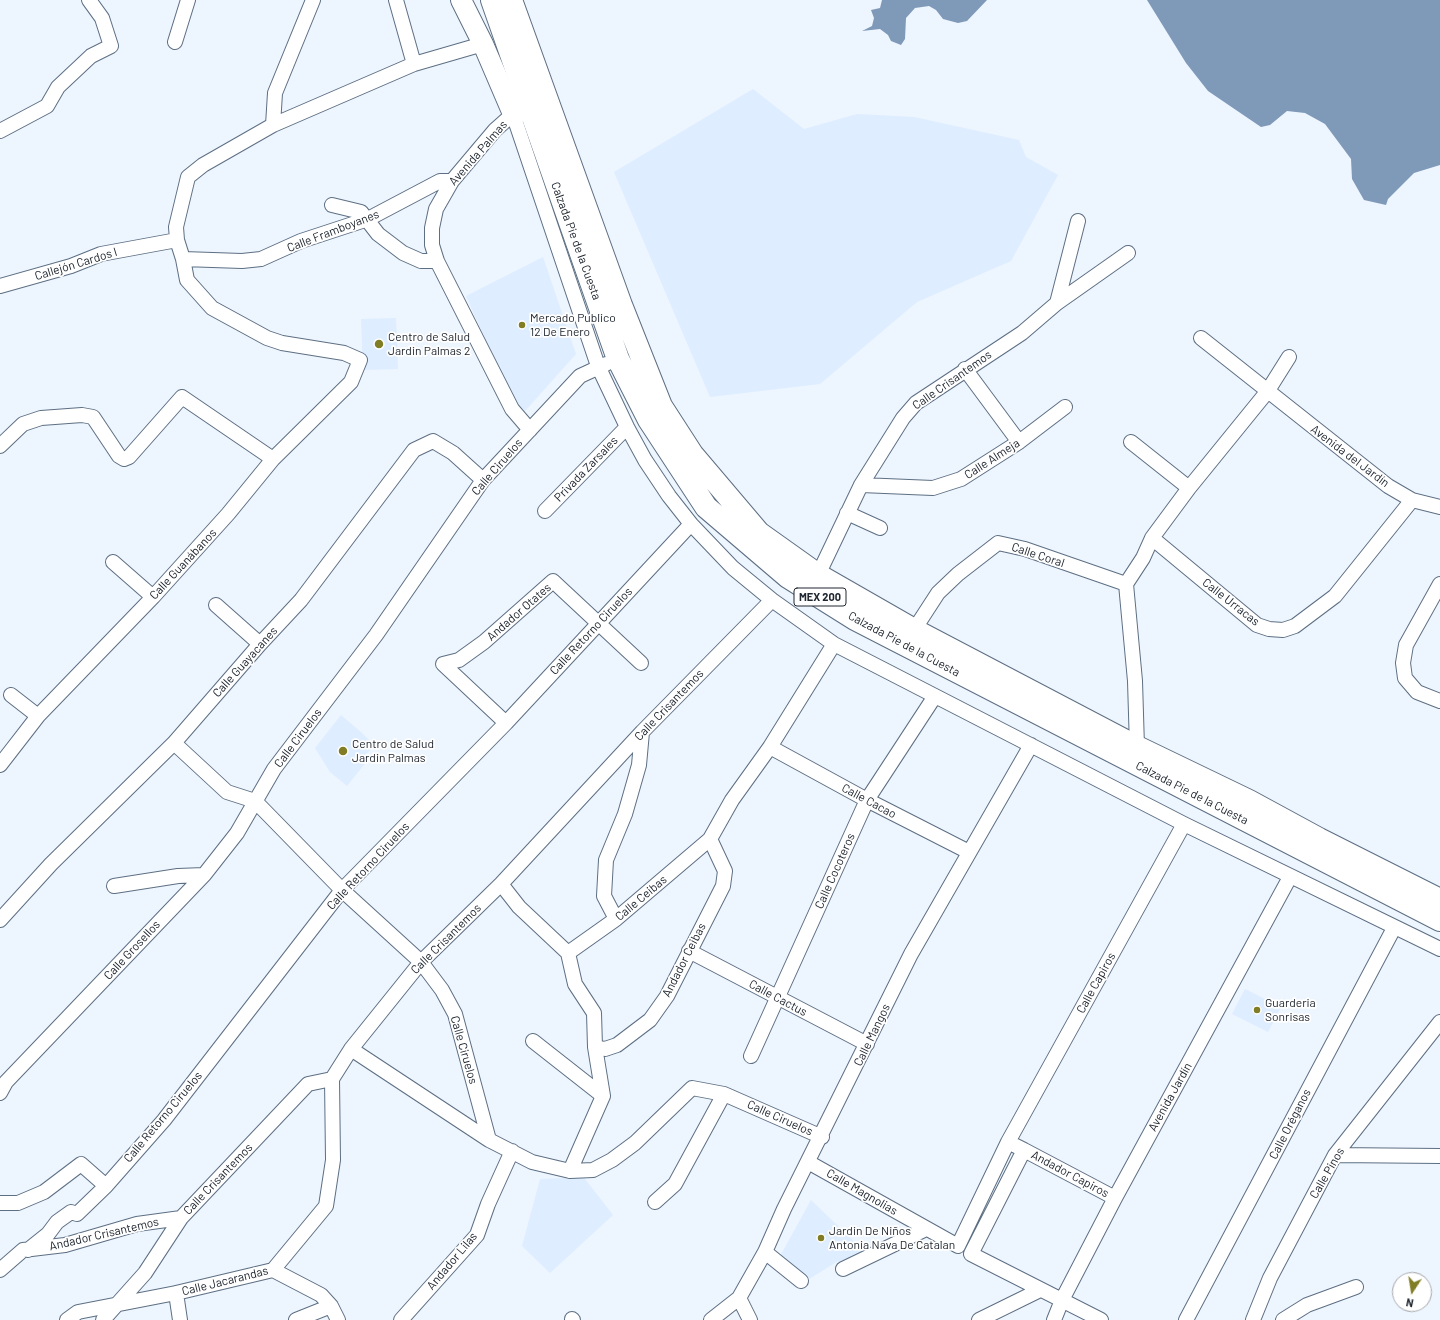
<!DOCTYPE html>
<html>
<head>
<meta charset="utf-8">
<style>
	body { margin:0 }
	#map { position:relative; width:1440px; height:1320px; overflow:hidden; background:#edf5ff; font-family:Barlow,sans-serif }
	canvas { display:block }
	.north { position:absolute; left:1392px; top:1272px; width:40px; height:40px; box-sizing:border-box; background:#fff; border:1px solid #a6a9ac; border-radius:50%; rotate:192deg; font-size:11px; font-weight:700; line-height:16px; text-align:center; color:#202730 }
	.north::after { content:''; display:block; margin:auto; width:14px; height:18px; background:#807d24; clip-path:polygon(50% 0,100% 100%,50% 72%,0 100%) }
</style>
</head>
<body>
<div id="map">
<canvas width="1440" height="1320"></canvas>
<div class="north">N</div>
</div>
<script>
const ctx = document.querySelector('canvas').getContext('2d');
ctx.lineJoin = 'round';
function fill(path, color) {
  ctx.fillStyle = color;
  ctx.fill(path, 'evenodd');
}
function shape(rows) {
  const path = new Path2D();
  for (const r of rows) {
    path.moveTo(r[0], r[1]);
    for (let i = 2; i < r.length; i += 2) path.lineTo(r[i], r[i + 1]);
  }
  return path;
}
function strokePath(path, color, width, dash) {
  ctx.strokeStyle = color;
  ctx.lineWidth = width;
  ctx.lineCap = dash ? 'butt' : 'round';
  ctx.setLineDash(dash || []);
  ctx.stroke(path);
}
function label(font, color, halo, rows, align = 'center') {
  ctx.font = font + ' Barlow,sans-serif';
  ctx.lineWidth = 3.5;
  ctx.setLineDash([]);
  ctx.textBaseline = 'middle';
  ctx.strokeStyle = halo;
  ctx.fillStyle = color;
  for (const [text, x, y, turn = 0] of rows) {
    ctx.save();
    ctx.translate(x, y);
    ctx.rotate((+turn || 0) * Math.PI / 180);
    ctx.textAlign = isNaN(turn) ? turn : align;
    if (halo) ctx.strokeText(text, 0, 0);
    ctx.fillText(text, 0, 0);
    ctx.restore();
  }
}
fill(shape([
	[753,89,804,129,857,114,914,117,1019,140,1026,157,1058,175,1011,261,917,302,820,384,710,397,614,172],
	[543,257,576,354,525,411,510,395,466,296],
	[396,318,398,369,363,370,361,319],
	[341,715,362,733,375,746,366,754,367,761,347,786,330,772,315,748],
	[1245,989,1281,1007,1268,1032,1232,1014],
	[582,1175,613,1215,550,1273,522,1246,540,1179,571,1178],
	[811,1200,867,1254,841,1267,838,1261,806,1281,779,1258]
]), '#deedff');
fill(shape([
	[882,0,987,0,967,21,958,23,943,19,936,10,929,6,915,8,906,18,905,39,901,45,891,41,888,35,880,29,862,31,872,26,874,18,871,10,880,8],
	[1147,0,1440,0,1440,165,1414,173,1388,199,1386,205,1364,200,1352,179,1351,159,1325,124,1305,113,1287,111,1270,125,1261,127,1208,91,1186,63]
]), '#7f99b8');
const minor = shape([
	[396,0,414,64],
	[175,42,188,0],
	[273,125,275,93,313,0],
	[0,131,47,106,58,87,91,56,111,46,102,18,89,0],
	[452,181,440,181,368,219,301,241,261,259,242,261,183,259,177,240,176,227,188,177,203,165,273,125,414,64,483,44],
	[332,205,361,212,378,234,403,253,421,261,437,261],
	[0,286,71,266,101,254,177,240],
	[1057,303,1078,221],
	[1201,338,1388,486,1412,500,1440,507],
	[965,369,1019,442],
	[530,430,512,409,437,261,432,245,432,228,436,209,452,181,495,130,513,114,598,366,627,427,645,460,669,496,691,524,733,568,772,600,834,644,1184,824,1440,949],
	[1131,442,1189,488],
	[0,446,23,424,41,418,82,415,93,417,119,456,124,459,129,457,182,397,273,459],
	[861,485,933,488,961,479,1019,442,1065,407],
	[545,511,627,427],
	[847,513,880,528],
	[1152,538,1257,625,1269,629,1283,630,1295,626,1335,596,1412,500],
	[113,562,153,597],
	[818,575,861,485,903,418,916,403,1022,333,1057,303,1128,253],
	[1440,584,1406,645,1403,663,1405,678,1417,692,1440,701],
	[216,605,260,644],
	[914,630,938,593,958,574,998,543,1025,549,1126,584],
	[11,695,38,716],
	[506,723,443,664,459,660,484,642,553,581,641,663],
	[174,743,227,792,255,801,342,890,421,962,442,990,455,1014,489,1140,532,1162,570,1171,593,1170,612,1160,635,1143,692,1088,724,1094,822,1137],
	[770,747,867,800,969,852],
	[1137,747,1135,681,1126,584,1143,558,1152,538,1189,488,1267,392,1289,357],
	[0,765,38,716,153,597,228,514,273,459,351,382,360,360,344,353,282,343,267,338,212,308,187,280,183,259],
	[501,884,519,907,568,953],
	[114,886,178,876,204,875],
	[616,919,604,896,606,860,625,814,639,765,642,732],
	[0,920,51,864,174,743,260,644,301,600,414,450,433,441,453,453,483,480],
	[689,951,867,1044],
	[568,953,616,919,710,839,732,800,770,747,834,644],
	[568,953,575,984,594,1013,595,1047,603,1096,570,1171],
	[533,1041,603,1096],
	[595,1047,605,1049,617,1045,650,1020,667,996,723,886,725,871,710,839],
	[351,1049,489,1140],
	[751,1056,867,800,935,696],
	[0,1093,6,1082,204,875,237,833,274,769,376,635,483,480,580,376,606,364],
	[1008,1142,1024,1150,971,1254,1101,1320],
	[1024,1150,1115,1198],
	[1335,1155,1440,1156],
	[808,1162,958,1246,1008,1142,1184,824],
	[655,1202,675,1184,724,1094],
	[0,1203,18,1203,44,1192,81,1164,106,1186],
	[28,1250,48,1234,57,1222,71,1212,77,1214,106,1186,164,1120,342,890,506,723,691,524],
	[765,1252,801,1281],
	[843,1269,926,1229],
	[0,1270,23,1250,65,1245,137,1224,181,1218],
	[273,1270,321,1295,331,1306,338,1320],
	[176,1293,180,1320],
	[739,1298,750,1320],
	[572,1319,573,1320],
	[67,1320,78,1312,176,1293,273,1270,326,1206,333,1160,332,1079],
	[103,1320,145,1273,181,1218,308,1084,332,1079,351,1049,421,962,501,884,642,732,772,600],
	[296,1320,331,1306],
	[401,1320,477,1235,488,1204,512,1151],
	[711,1320,739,1298,765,1252,784,1209,911,954,1031,745],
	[979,1320,1040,1290],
	[1054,1320,1062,1300,1115,1198,1290,877],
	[1186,1320,1394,928],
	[1253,1320,1270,1278,1335,1155,1440,1022],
	[1283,1320,1307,1305,1356,1287]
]);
const secondary = shape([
	[461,0,483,44,513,114,529,108]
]);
const primary = shape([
	[492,0,618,359,649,420,706,507,788,577,855,619,1440,920],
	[511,0,621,305,661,406,692,454,759,533,818,575,914,630,1137,747,1249,801,1319,839,1440,900]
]);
strokePath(minor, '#5d6f83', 16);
strokePath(secondary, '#5d6f83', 22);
strokePath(primary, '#5d6f83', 24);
strokePath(minor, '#fff', 14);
strokePath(secondary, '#fff', 20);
strokePath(primary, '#fff', 22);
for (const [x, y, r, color] of [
	[522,325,4,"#807d24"],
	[379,344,5,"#807d24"],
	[343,751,5,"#807d24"],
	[1257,1010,4,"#807d24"],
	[821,1238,4,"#807d24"]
]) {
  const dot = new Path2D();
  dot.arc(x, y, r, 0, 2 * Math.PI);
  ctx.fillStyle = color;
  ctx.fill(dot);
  strokePath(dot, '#fff', 1.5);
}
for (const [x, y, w] of [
	[820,597,52]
]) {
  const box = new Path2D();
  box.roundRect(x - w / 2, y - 9, w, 18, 3);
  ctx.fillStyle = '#fff';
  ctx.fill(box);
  strokePath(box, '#202730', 1);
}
label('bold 11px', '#202730', null, [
	["MEX 200",820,597]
]);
label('12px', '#202730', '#fff', [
	["Avenida Palmas",478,153,-49],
	["Calle Framboyanes",333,231,-21],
	["Calzada Pie de la Cuesta",576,241,70],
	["Callejón Cardos I",76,264,-17],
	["Calle Crisantemos",952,380,-35],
	["Avenida del Jardín",1350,456,37],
	["Calle Almeja",992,459,-33],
	["Calle Ciruelos",497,467,-49],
	["Privada Zarsales",586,469,-46],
	["Calle Coral",1038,555,18],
	["Calle Guanábanos",183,564,-47],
	["Calle Urracas",1231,602,38],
	["Andador Otates",519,612,-41],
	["Calle Retorno Ciruelos",591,631,-47],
	["Calzada Pie de la Cuesta",904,644,28],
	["Calle Guayacanes",245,662,-48],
	["Calle Crisantemos",669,705,-46],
	["Calle Ciruelos",298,738,-53],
	["Calzada Pie de la Cuesta",1192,793,27],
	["Calle Cacao",869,801,28],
	["Calle Retorno Ciruelos",368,866,-47],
	["Calle Cocoteros",835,871,-66],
	["Calle Ceibas",641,898,-40],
	["Calle Crisantemos",446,939,-45],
	["Calle Grosellos",132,950,-47],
	["Andador Ceibas",684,960,-63],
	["Calle Capiros",1096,983,-61],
	["Calle Cactus",778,998,28],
	["Calle Mangos",872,1035,-64],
	["Calle Ciruelos",464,1050,74],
	["Avenida Jardín",1170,1097,-61],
	["Calle Retorno Ciruelos",163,1117,-50],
	["Calle Ciruelos",780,1118,24],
	["Calle Oréganos",1290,1124,-63],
	["Calle Pinos",1327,1173,-60],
	["Andador Capiros",1070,1174,28],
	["Calle Crisantemos",218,1179,-46],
	["Calle Magnolias",862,1192,30],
	["Andador Crisantemos",104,1234,-13],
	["Andador Lilas",452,1261,-50],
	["Calle Jacarandas",225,1281,-14]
]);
label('12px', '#202730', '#fff', [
	["Mercado Publico",530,318],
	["12 De Enero",530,332],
	["Centro de Salud",388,337],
	["Jardin Palmas 2",388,351],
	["Centro de Salud",352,744],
	["Jardin Palmas",352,758],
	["Guarderia",1265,1003],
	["Sonrisas",1265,1017],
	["Jardin De Niños",829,1231],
	["Antonia Nava De Catalan",829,1245]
], 'left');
</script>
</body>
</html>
